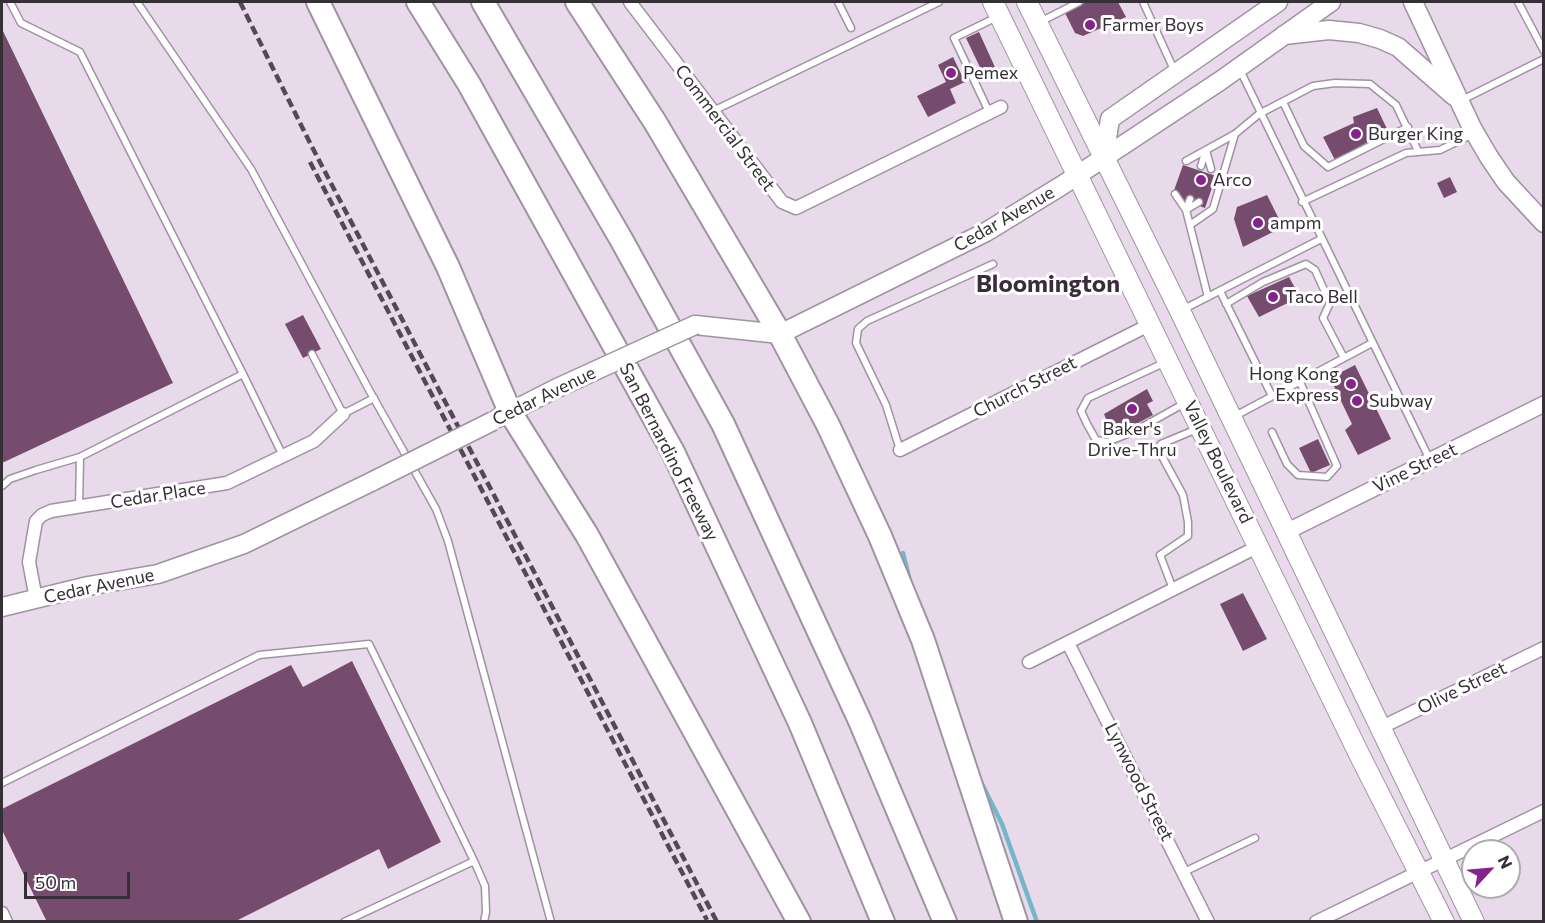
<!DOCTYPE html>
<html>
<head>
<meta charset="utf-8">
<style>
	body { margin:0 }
	#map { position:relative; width:1545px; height:923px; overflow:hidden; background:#e8d9eb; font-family:Commissioner,sans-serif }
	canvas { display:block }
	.frame { position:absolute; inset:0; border:3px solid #352f36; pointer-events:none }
	.north { position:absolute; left:1461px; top:839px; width:60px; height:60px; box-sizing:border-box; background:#fff; border:2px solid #aeacaf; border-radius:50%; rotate:64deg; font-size:16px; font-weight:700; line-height:24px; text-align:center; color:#352f36 }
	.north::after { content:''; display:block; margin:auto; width:21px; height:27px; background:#85228b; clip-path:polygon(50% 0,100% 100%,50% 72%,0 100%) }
	.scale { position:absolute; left:24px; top:872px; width:106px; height:27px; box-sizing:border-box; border:3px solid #352f36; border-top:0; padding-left:8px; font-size:18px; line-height:21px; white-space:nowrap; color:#352f36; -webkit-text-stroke:4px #fff; paint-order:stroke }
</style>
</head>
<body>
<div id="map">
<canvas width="1545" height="923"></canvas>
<div class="frame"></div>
<div class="north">N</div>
<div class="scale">50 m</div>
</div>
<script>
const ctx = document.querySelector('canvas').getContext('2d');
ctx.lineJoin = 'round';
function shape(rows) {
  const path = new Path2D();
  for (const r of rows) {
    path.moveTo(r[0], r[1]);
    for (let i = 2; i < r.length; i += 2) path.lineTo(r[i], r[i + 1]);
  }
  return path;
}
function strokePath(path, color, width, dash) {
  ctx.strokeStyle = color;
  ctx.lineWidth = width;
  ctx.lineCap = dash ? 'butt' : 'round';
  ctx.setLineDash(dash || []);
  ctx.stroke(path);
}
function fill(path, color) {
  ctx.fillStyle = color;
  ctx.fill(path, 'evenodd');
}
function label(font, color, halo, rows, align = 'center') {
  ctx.font = font + ' Commissioner,sans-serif';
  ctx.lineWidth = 6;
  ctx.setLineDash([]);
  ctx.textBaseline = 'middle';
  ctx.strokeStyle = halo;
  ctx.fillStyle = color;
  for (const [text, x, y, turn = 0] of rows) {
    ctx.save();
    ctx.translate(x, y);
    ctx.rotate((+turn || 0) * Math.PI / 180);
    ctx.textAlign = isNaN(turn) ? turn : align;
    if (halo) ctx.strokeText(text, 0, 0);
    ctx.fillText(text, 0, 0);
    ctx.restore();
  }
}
strokePath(shape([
	[903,553,909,577],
	[981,782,1002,824,1037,922]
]), '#73b7c9', 4.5);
fill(shape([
	[1086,2,1118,2,1126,17,1083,36,1075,33,1065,13],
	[2,29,173,383,2,463],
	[979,32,999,76,987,82,966,38],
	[953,57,965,82,950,89,956,103,928,117,917,96,946,82,938,65],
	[1377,108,1388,131,1335,160,1323,137,1354,123,1353,117],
	[1183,165,1216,176,1205,208,1172,196],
	[1450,177,1457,192,1444,198,1437,183],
	[1267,195,1283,227,1243,247,1234,219,1237,207],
	[1289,277,1300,297,1259,317,1247,296],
	[303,315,321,349,303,358,285,324],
	[1355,365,1391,439,1358,455,1345,430,1352,424,1330,378],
	[1147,389,1153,401,1147,404,1153,415,1116,435,1114,430,1111,431,1104,414],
	[1318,439,1330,465,1311,473,1299,448],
	[1243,593,1267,639,1243,651,1220,604],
	[352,661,441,842,388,869,379,849,234,922,47,922,2,830,2,809,291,665,303,687]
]), '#764c6e');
const service = shape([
	[10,2,21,23,80,52,243,374],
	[137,2,251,169,368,388,436,509,448,541,551,922],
	[838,2,851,28],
	[1143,2,1175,72],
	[1518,2,1544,51],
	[1040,22,1079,2],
	[1240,70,1430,460],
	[1460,101,1544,59],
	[1283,102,1304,146,1328,167,1408,127],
	[713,111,939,2],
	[989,112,954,38,997,17],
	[1186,161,1206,150,1211,169],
	[1201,166,1206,150,1235,134,1259,114,1313,86,1335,83,1370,84,1396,105,1418,151],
	[1175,194,1186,210,1199,202],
	[1190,199,1186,210,1208,297],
	[1302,202,1406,153,1440,150,1473,134],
	[1190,225,1213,209,1235,134],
	[1220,291,1272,396],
	[1226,304,1263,282,1306,264,1315,270,1330,303,1323,318,1344,358],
	[1182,310,1321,239],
	[312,354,343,414,374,398],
	[1166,362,1088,398,1081,411,1087,424,1096,440,1107,442,1135,431,1185,403],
	[1235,416,1372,343],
	[1272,432,1287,464,1298,475,1327,477,1337,466,1300,382],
	[900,450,886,405,856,343,858,329,867,321,993,264],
	[80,457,243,374,283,456],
	[2,486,10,479,36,470,80,457,79,507],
	[1173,589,1160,555,1188,536,1188,522,1183,495,1158,449,1161,444,1197,429],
	[2,783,259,655,369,644,474,861,344,922],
	[474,861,485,886,486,912,484,922],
	[1184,872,1255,838]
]);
const minor = shape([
	[630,2,782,202,796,208,1001,107],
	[900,450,1151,324],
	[36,599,29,562,36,521,42,515,51,511,227,483,314,441,343,414],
	[1068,643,1208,922],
	[1029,662,1259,546],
	[1380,728,1544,648],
	[2,913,6,922],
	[1316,922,1544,811]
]);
const tertiary = shape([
	[1286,532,1544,404]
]);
const secondary = shape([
	[1413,2,1472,128,1489,157,1506,182,1544,223],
	[1284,35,1329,30,1359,33,1380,39,1398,47,1454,96],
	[1104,157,1110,119,1278,2],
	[695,325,780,334,986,232,1061,186,1220,81,1331,2],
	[498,418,555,389],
	[2,607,88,586,158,574,244,544,373,481]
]);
const primary = shape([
	[993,2,1360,756,1444,922],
	[1027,2,1180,311,1474,922]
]);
const motorway = shape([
	[318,2,448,267,510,412,587,535,799,922],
	[418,2,469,84,673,452,800,723,883,922],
	[483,2,621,239,723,424,860,721,945,922],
	[577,2,655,122,780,334,828,425,880,536,923,640,1016,922]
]);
strokePath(service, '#a092a3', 9);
strokePath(minor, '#a092a3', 15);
strokePath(tertiary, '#a092a3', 18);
strokePath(secondary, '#a092a3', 21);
strokePath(primary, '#a092a3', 22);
strokePath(motorway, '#a092a3', 26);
strokePath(service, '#fff', 6);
strokePath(minor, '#fff', 12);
strokePath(tertiary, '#fff', 15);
strokePath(secondary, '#fff', 18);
strokePath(primary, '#fff', 20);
strokePath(motorway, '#fff', 22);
strokePath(shape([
	[240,2,311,145,717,922],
	[310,162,707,920]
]), '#524a53', 4.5, [9, 4.5]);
const secondaryBridge = shape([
	[555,389,695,325],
	[373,481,493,421]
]);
strokePath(secondaryBridge, '#a092a3', 21, []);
strokePath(secondaryBridge, '#fff', 18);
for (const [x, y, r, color] of [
	[1090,25,6,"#85228b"],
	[951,73,6,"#85228b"],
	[1356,134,6,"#85228b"],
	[1201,180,6,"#85228b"],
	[1258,223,6,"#85228b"],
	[1273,297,6,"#85228b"],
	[1351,384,6,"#85228b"],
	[1357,401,6,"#85228b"],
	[1132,409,6,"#85228b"]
]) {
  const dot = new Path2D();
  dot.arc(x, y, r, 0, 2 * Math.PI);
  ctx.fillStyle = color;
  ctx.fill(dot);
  strokePath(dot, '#fff', 2);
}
label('18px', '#352f36', '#fff', [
	["Farmer Boys",1102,25],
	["Pemex",963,73],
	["Burger King",1368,134],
	["Arco",1213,180],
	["ampm",1270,223],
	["Taco Bell",1285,297],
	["Hong Kong",1339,374,"right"],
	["Express",1339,395,"right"],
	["Subway",1369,401],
	["Baker's",1132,429,"center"],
	["Drive-Thru",1132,450,"center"]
], 'left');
label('18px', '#352f36', '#fff', [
	["Commercial Street",725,128,53],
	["Cedar Avenue",1004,219,-30],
	["Church Street",1025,387,-27],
	["Cedar Avenue",544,396,-26],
	["San Bernardino Freeway",669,452,63],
	["Valley Boulevard",1218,462,64],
	["Vine Street",1415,468,-26],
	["Cedar Place",158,495,-9],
	["Cedar Avenue",99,586,-12],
	["Olive Street",1462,688,-26],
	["Lynwood Street",1139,782,63]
]);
label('bold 24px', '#392d3b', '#fff', [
	["Bloomington",1048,284]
]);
</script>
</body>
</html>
